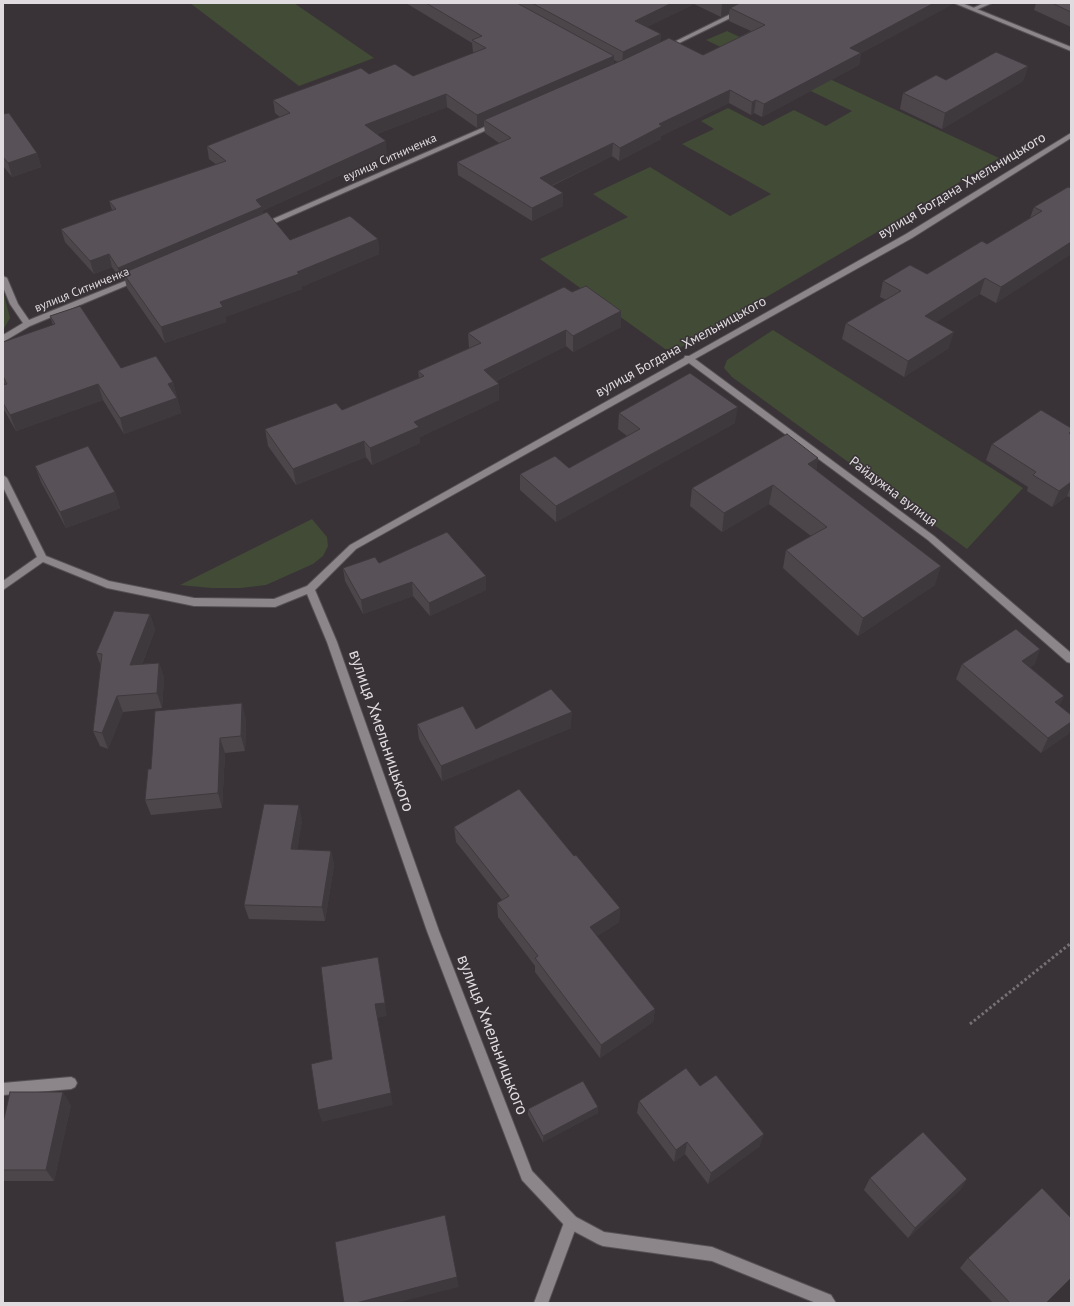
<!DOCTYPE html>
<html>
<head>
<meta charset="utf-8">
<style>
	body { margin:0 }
	#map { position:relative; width:1074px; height:1306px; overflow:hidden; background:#393338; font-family:"PT Sans",sans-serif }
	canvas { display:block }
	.frame { position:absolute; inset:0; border:4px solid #dfdbde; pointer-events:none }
</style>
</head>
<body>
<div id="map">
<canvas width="1074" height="1306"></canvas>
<div class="frame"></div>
</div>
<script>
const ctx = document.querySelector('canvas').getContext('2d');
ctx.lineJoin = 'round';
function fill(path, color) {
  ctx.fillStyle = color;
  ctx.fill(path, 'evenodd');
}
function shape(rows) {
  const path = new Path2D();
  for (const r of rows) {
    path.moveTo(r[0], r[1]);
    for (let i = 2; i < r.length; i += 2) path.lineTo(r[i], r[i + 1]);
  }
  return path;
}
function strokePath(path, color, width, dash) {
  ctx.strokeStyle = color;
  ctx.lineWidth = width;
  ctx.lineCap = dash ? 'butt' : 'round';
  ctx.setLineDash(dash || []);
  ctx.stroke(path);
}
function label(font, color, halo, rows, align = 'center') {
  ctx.font = font + ' "PT Sans",sans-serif';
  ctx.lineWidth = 3;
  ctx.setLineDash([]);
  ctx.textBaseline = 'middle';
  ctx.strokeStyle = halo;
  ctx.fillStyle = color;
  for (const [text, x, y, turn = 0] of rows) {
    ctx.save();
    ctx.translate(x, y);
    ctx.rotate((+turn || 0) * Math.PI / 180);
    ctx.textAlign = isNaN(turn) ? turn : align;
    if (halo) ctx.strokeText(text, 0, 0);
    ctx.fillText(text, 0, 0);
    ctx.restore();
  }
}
fill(shape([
	[190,3,294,3,374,58,299,86],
	[727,31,999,158,889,225,678,349,665,349,540,259,628,217,593,194,650,167,730,216,771,194,682,144,714,129,701,121,728,108,763,126,794,110,826,126,852,111,706,40],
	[3,291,10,318,3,330],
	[773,330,1023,488,967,549,732,377,724,368,727,360],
	[312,519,327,537,328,546,323,556,313,564,266,585,241,588,211,588,180,585]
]), '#414b35');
const service = shape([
	[984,3,992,3,976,10,971,9,984,3],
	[571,1215,576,1217,578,1222,548,1303,534,1303,566,1217,571,1215]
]);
const minor = shape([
	[753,3,761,3,667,49,662,48,753,3],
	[954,3,962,3,1071,47,1071,51,954,3],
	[496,122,498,123,498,125,266,227,260,227,259,225,496,122],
	[1071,133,1071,138,912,238,695,359,934,536,1071,653,1071,663,1067,662,928,540,689,363,356,549,315,590,337,642,439,931,532,1171,576,1217,604,1232,712,1247,831,1295,836,1303,816,1303,712,1261,603,1246,598,1244,566,1227,522,1180,427,931,327,642,307,594,275,607,194,606,107,588,43,562,3,590,3,581,37,557,3,487,3,475,7,478,46,556,109,581,194,598,274,599,307,586,350,545,684,358,685,356,689,356,906,234,1071,133],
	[3,276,7,278,18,304,29,320,135,277,141,277,142,279,30,326,3,342,3,335,23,323,10,304,3,287,3,276],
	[71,1077,75,1079,77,1083,75,1087,71,1089,3,1095,3,1083,71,1077]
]);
strokePath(service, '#555154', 2);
strokePath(minor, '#555154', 2);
strokePath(shape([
	[970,1024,1071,943]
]), '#757074', 3, [2.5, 2.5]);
fill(service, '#8c858a');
fill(minor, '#8c858a');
fill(shape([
	[406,3,953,3,953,4,861,53,859,65,762,117,754,113,751,115,729,103,661,136,661,139,619,161,612,156,552,186,563,193,563,206,532,221,458,175,457,162,499,143,485,133,484,125,477,128,447,107,377,134,387,154,262,211,263,214,290,240,378,239,379,254,301,287,302,289,225,317,226,322,165,343,127,288,125,280,122,281,112,267,94,274,65,242,61,229,112,210,109,201,217,165,209,159,207,146,280,117,275,113,273,100,369,74,413,76,474,53,473,52,472,43],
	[694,4,721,17,729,13,729,21,751,31,703,55,660,42,661,34,647,27],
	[614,60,618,62,614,64],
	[1036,3,1071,3,1071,27,1034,10],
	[1028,66,1023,81,942,129,900,109,903,93,946,80],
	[3,114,37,153,41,167,12,177,3,166],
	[1071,188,1071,254,996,303,980,294,936,322,949,348,904,377,842,339,846,323,886,300,880,297,883,281,927,274,987,244,1030,218,1034,207],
	[50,316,121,368,173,382,181,413,124,434,103,400,16,431,3,408,3,385,5,384,3,381,3,342,53,325],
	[621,327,573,352,566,346,496,381,499,400,420,437,420,443,372,465,366,457,296,485,268,446,265,429,342,410,419,378,418,371,469,348,468,333],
	[619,413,735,423,556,522,520,490,520,474,569,468,627,436,618,429],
	[1071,428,1071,498,1067,496,1052,507,1027,491,1028,487,986,460,992,444],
	[818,458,816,471,935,585,858,636,783,568,786,550,811,536,769,504,722,532,690,506,692,488],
	[35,466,115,492,120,508,66,528,41,482],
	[379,563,486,576,486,590,430,616,413,596,363,614,345,581,343,568],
	[150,614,155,630,142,664,159,663,164,678,162,708,123,712,108,749,100,746,93,731,101,666,96,653],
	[1040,649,1034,665,1030,667,1064,696,1059,706,1071,715,1071,728,1068,734,1041,753,956,679,962,664],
	[246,719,245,751,225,753,222,808,151,815,145,800,151,769],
	[417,724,476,729,571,728,442,781,419,739],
	[302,820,297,850,331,851,334,865,325,921,249,919,244,905],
	[454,827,574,856,620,908,619,922,597,936,655,1009,653,1022,600,1058,535,972,535,966,498,917,497,903,502,900,456,842],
	[700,1086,760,1146,708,1184,685,1154,674,1162,637,1113,639,1101],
	[71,1105,54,1181,3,1181,3,1123],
	[528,1109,598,1113,543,1142,528,1115],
	[870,1178,967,1179,960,1190,908,1238,864,1190],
	[968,1258,1046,1303,993,1303,960,1268]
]), '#4c464b');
fill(shape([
	[672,3,694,3,694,4,635,33,635,21],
	[725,3,750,3,730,8,729,13,721,17,722,4],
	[934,3,953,3,953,4,861,53,859,65,762,117,764,104,850,48],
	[661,34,660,46,622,64,623,52],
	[614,56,614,69,484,120,484,125,477,128,477,115],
	[1028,66,1023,81,942,129,945,113],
	[730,90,729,103,661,136,661,139,619,161,620,148,659,124],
	[446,94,447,107,366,138,365,125],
	[756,100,754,113,751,115,752,102],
	[386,141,387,154,262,211,264,220,123,273,125,280,122,281,118,268,256,200],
	[613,143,612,156,540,191,540,178],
	[37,153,41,167,12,177,8,163],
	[563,193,563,206,532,221,532,208],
	[378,239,379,254,301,287,302,289,225,317,226,322,165,343,161,327,220,302,297,272],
	[1071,242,1071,254,996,303,1001,287],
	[109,254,112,267,94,274,90,261],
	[985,278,980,294,921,332,925,316],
	[621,311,621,327,573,352,573,336],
	[566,330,566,346,485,386,484,370],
	[954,332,949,348,904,377,908,361],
	[173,382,177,397,168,384],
	[98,384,103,400,16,431,10,415],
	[499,384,499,400,420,437,420,443,372,465,370,448,414,422],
	[177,398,181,413,124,434,120,418],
	[738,407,735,423,556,522,556,506],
	[364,441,366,457,296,485,293,469],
	[818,458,815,477,808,464],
	[1071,482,1071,486,1067,496,1052,507,1059,491],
	[773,485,769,504,722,532,724,513],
	[115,492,120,508,66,528,60,512],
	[941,566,935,585,858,636,863,618],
	[486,576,486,590,430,616,429,603],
	[412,582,413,596,363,614,361,600],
	[150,614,155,630,135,681,130,665],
	[1040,649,1034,665,1016,677,1022,661],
	[159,663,164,678,162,708,157,693],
	[117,696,123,712,108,749,102,733],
	[1064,696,1057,711,1055,702],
	[242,703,246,719,245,751,241,736],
	[572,712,571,728,442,781,441,766],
	[1071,722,1071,728,1068,734,1041,753,1048,738],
	[220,738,225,753,222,808,218,793],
	[299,805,302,820,295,864,291,849],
	[331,851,334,865,325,921,322,907],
	[620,908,619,922,589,941,590,927],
	[378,957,387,1016,377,1018,393,1105,322,1122,318,1110,375,1004],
	[655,1009,653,1022,600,1058,601,1045],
	[63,1092,71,1105,54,1181,46,1170],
	[598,1107,598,1113,543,1142,543,1136],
	[764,1134,760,1146,708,1184,711,1173],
	[687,1142,685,1154,674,1162,676,1150],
	[967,1179,960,1190,908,1238,915,1228],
	[457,1277,459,1287,396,1303,356,1303]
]), '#3e393d');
const building = shape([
	[426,3,517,3,614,56,477,115,446,94,365,125,386,141,256,200,262,207,118,268,109,254,90,261,61,229,116,209,109,201,226,161,207,146,290,113,273,100,361,68,369,74,395,64,413,76,486,48,472,40,482,36,426,3],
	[532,3,672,3,635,21,661,34,623,52,532,3],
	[740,3,934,3,850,48,861,53,764,104,756,100,752,102,730,90,659,124,662,126,620,148,613,143,540,178,563,193,532,208,457,162,511,138,484,120,625,59,669,38,703,55,765,25,730,8,740,3],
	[1052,3,1071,3,1071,12,1052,3],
	[996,52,1028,66,945,113,903,93,936,75,946,80,996,52],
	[9,113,37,153,8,163,3,157,3,114,9,113],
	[1068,187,1071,188,1071,242,1001,287,985,278,925,316,954,332,908,361,846,323,901,291,883,281,910,265,927,274,982,241,987,244,1042,211,1034,207,1068,187],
	[267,212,290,240,350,216,378,239,297,272,299,274,220,302,223,307,161,327,123,273,267,212],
	[586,286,621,311,573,336,566,330,484,370,499,384,414,422,419,427,370,448,364,441,293,469,265,429,336,403,342,410,424,376,418,371,481,343,468,333,564,287,572,292,586,286],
	[80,306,121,368,156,356,173,382,168,384,177,398,120,418,98,384,10,415,3,403,3,385,7,384,3,376,3,342,55,324,50,316,80,306],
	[690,373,738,407,556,506,520,474,555,456,569,468,640,429,619,413,690,373],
	[1041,410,1071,428,1071,432,1069,433,1071,434,1071,482,1059,491,1033,475,1036,472,992,444,1041,410],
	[787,434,818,458,808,464,941,566,863,618,786,550,827,527,773,485,724,513,692,488,787,434],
	[88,446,115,492,60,512,35,466,88,446],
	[447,532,486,576,429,603,412,582,361,600,343,568,375,557,379,563,447,532],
	[114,611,150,614,130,665,159,663,157,693,117,696,102,733,93,731,102,654,96,653,114,611],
	[1016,629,1040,649,1022,661,1064,696,1055,702,1071,715,1071,722,1048,738,962,664,1016,629],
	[551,689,572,712,441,766,417,724,463,706,476,729,551,689],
	[242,703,241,736,220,738,218,793,145,800,148,769,151,769,155,711,242,703],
	[519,789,574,856,576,855,620,908,590,927,655,1009,601,1045,535,958,538,956,497,903,509,896,454,827,519,789],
	[264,804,299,805,291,849,331,851,322,907,244,905,264,804],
	[378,957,385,1003,375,1004,391,1093,318,1110,311,1064,332,1059,321,967,378,957],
	[686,1068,700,1086,716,1075,764,1134,711,1173,687,1142,676,1150,639,1101,686,1068],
	[583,1081,598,1107,543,1136,528,1109,583,1081],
	[10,1092,63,1092,46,1170,3,1170,3,1123,10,1092],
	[923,1132,967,1179,915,1228,870,1178,923,1132],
	[1042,1188,1071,1218,1071,1278,1046,1303,1010,1303,968,1258,1042,1188],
	[445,1215,457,1277,356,1303,344,1303,335,1242,445,1215]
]);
fill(building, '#585157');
strokePath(building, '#3e393d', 1);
label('12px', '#dfdbde', '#393338', [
	["вулиця Ситниченка",390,158,-24],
	["вулиця Ситниченка",82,290,-22]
]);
label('14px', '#dfdbde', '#393338', [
	["вулиця Богдана Хмельницького",962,186,-31],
	["вулиця Богдана Хмельницького",681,347,-29],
	["Райдужна вулиця",893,492,37]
]);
label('17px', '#dfdbde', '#393338', [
	["вулиця Хмельницького",381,731,71],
	["вулиця Хмельницького",492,1035,69]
]);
</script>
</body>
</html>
